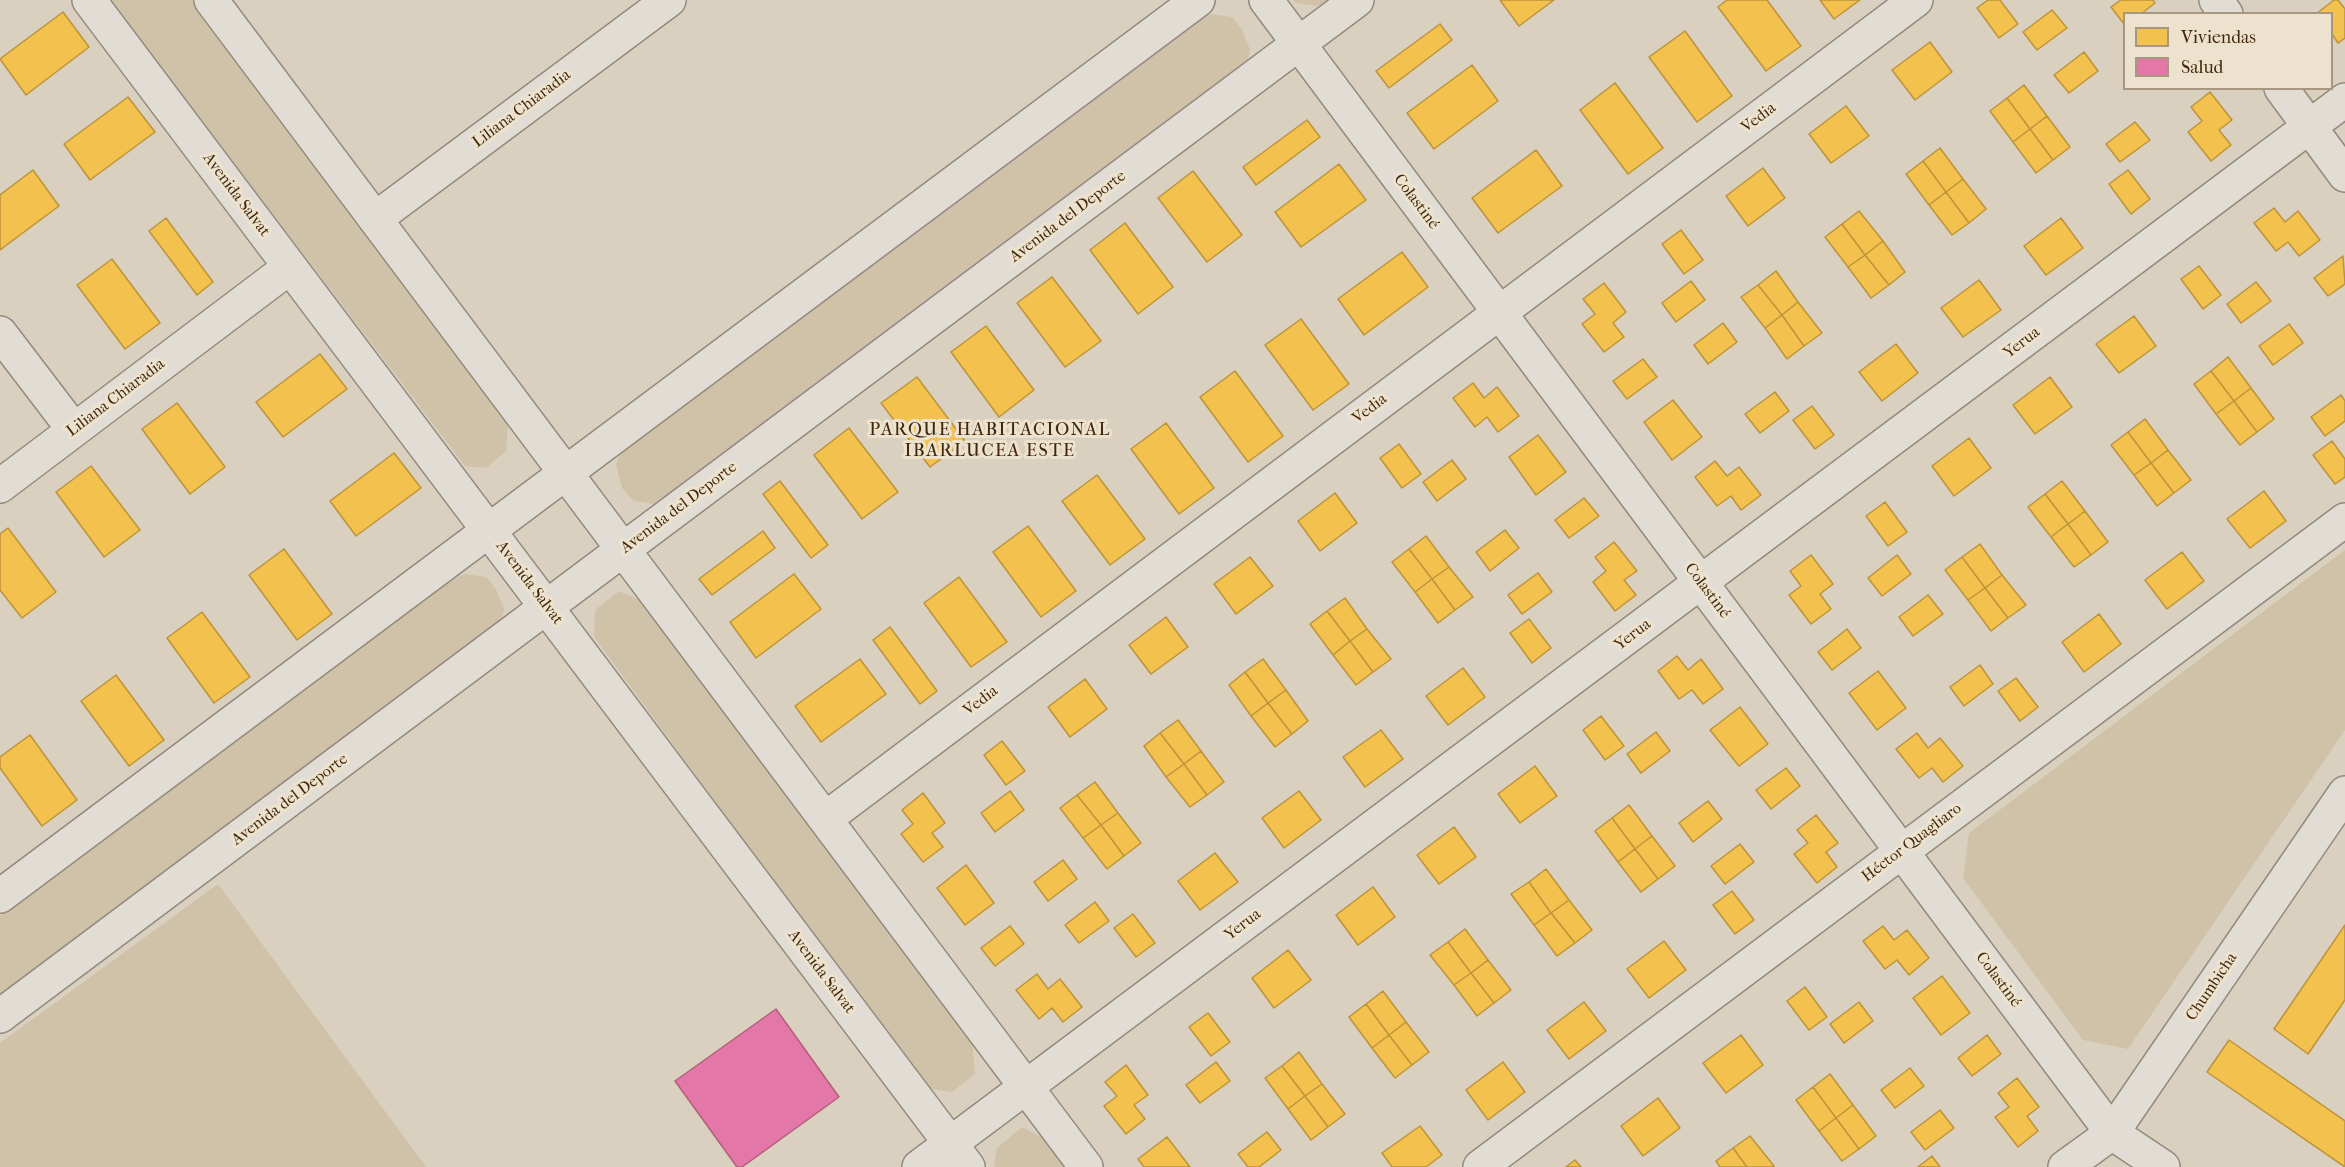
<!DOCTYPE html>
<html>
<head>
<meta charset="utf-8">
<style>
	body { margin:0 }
	#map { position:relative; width:2345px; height:1167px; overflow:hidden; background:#d9d0bf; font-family:"IM FELL French Canon",serif }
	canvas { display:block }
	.legend { position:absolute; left:2123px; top:12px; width:210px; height:78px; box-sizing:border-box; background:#ede2ce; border:2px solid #a89780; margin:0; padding:8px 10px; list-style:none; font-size:18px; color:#41270c }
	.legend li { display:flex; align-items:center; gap:12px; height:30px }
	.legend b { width:30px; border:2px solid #a89780 }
</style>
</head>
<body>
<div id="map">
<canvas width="2345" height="1167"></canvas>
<ul class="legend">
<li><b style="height:16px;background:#f2c14e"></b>Viviendas</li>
<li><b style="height:16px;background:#e377a8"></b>Salud</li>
</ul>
</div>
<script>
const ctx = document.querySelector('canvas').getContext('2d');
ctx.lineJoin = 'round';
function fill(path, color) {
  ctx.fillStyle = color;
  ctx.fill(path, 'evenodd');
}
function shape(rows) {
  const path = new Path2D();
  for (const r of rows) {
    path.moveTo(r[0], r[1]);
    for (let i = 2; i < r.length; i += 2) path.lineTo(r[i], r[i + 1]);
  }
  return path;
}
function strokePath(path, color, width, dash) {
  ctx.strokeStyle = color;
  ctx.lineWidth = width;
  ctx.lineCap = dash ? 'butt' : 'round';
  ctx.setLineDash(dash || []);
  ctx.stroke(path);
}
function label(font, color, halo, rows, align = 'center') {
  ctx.font = font + ' "IM FELL French Canon",serif';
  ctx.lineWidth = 6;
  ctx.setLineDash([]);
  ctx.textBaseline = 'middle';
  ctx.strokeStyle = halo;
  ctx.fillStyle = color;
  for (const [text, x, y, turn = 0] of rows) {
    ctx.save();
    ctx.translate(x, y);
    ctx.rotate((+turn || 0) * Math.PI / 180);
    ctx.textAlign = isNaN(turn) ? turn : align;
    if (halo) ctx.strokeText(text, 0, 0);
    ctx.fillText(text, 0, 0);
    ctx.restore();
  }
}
fill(shape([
	[110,0,193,0,508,425,506,451,486,468,465,466],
	[1293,0,1335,0,1316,6,1296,3],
	[1212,14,1232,17,1242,29,1250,50,1246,68,670,499,654,504,634,501,622,488,616,464,623,448,1190,22],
	[2345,550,2345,730,2128,1049,2083,1040,1963,878,1969,833],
	[466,574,486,577,496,589,504,609,500,628,0,1003,0,916,444,582],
	[619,591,642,601,972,1041,975,1074,952,1092,926,1088,594,637,595,610],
	[218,884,426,1167,0,1167,0,1043],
	[1022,1127,1047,1140,1067,1167,994,1167,997,1148]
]), '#d0c2a9');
const homes = shape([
	[1500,0,1554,0,1519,26,1500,0],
	[1727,0,1767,0,1801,46,1766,71,1718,7,1727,0],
	[1820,0,1860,0,1834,19,1820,0],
	[1988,0,2000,0,2018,24,1999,38,1977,8,1988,0],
	[2121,0,2153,0,2155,3,2141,14,2124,14,2124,24,2111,7,2121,0],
	[2334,0,2338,0,2345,9,2345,38,2338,43,2332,34,2332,14,2316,14,2334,0],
	[2052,10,2067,28,2037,50,2023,32,2052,10],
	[63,12,89,47,26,95,0,59,63,12],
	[1440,24,1452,40,1389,88,1376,71,1440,24],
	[1685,31,1732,96,1697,122,1649,57,1685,31],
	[1930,42,1952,72,1915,100,1892,70,1930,42],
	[2084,52,2098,71,2069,93,2054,75,2084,52],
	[1472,65,1498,101,1434,149,1407,113,1472,65],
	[1615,83,1663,148,1628,174,1580,110,1615,83],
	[2024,85,2047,116,2030,129,2007,98,2024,85],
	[2210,92,2232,120,2219,130,2231,145,2211,161,2188,132,2202,121,2191,107,2210,92],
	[128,97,155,132,90,180,64,144,128,97],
	[2007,98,2030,129,2013,142,1990,111,2007,98],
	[1846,106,1869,136,1831,163,1809,134,1846,106],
	[2047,116,2070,147,2053,160,2030,129,2047,116],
	[1307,120,1320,137,1256,185,1243,167,1307,120],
	[2135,122,2150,140,2120,162,2106,144,2135,122],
	[2030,129,2053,160,2036,173,2013,142,2030,129],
	[1940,148,1963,179,1946,192,1923,161,1940,148],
	[1536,150,1562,186,1498,233,1472,198,1536,150],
	[1923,161,1946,192,1929,205,1906,174,1923,161],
	[1339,164,1366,200,1301,247,1275,212,1339,164],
	[1763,168,1785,198,1748,226,1726,196,1763,168],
	[33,170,59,206,0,250,0,195,33,170],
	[2128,170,2150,199,2131,214,2109,184,2128,170],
	[1193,171,1242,235,1207,262,1158,198,1193,171],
	[1963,179,1986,209,1969,223,1946,192,1963,179],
	[1946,192,1969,223,1952,235,1929,205,1946,192],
	[2274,208,2285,222,2298,211,2320,240,2299,256,2288,242,2276,251,2254,223,2274,208],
	[1859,211,1883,241,1865,255,1842,224,1859,211],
	[166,218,213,282,197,295,149,231,166,218],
	[2061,218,2083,248,2046,275,2024,246,2061,218],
	[1125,223,1173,287,1138,314,1090,250,1125,223],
	[1842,224,1865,255,1848,267,1825,237,1842,224],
	[1681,230,1703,260,1684,274,1662,244,1681,230],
	[1883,241,1905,272,1889,285,1865,255,1883,241],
	[1402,252,1428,287,1364,335,1338,299,1402,252],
	[1865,255,1889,285,1871,298,1848,267,1865,255],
	[2343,256,2345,284,2328,296,2314,278,2343,256],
	[112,259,160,323,125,349,77,285,112,259],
	[2199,266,2221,295,2203,309,2181,279,2199,266],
	[1776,271,1798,302,1782,315,1758,285,1776,271],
	[1052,277,1101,341,1065,367,1017,303,1052,277],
	[1979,280,2001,310,1963,337,1941,308,1979,280],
	[1691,281,1705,300,1676,322,1662,303,1691,281],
	[2256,282,2271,301,2241,323,2227,304,2256,282],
	[1604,283,1626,312,1613,323,1624,337,1604,352,1582,324,1595,314,1583,299,1604,283],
	[1758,285,1782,315,1765,328,1741,297,1758,285],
	[1798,302,1822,333,1804,346,1782,315,1798,302],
	[1782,315,1804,346,1787,359,1765,328,1782,315],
	[2134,316,2156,346,2119,373,2096,344,2134,316],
	[1301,319,1349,384,1313,410,1265,345,1301,319],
	[1723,323,1737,342,1708,364,1694,345,1723,323],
	[2289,324,2303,343,2273,365,2259,346,2289,324],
	[986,326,1034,390,999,417,951,352,986,326],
	[1896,344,1918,373,1882,401,1859,372,1896,344],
	[320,354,347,389,283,437,256,402,320,354],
	[2228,357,2251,388,2234,401,2211,371,2228,357],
	[1643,359,1657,377,1627,399,1613,381,1643,359],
	[1235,371,1283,436,1248,462,1200,397,1235,371],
	[2211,371,2234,401,2216,414,2194,384,2211,371],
	[917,377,965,441,930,467,881,403,917,377],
	[2050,377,2072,407,2035,434,2013,405,2050,377],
	[1473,383,1484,398,1497,387,1519,416,1498,432,1487,417,1475,427,1453,398,1473,383],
	[2251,388,2274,419,2257,432,2234,401,2251,388],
	[1775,392,1789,411,1760,433,1745,414,1775,392],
	[2341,395,2345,401,2345,421,2325,436,2311,417,2341,395],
	[1673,400,1702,437,1672,460,1644,422,1673,400],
	[2234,401,2257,432,2240,445,2216,414,2234,401],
	[177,403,225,467,190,494,142,429,177,403],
	[1812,406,1834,435,1815,449,1793,420,1812,406],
	[2145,419,2168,450,2151,463,2128,432,2145,419],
	[1166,423,1214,488,1179,514,1131,449,1166,423],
	[849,428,898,492,862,519,814,455,849,428],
	[2128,432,2151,463,2134,475,2111,445,2128,432],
	[1538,435,1566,472,1536,495,1509,457,1538,435],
	[1969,438,1991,468,1954,496,1932,466,1969,438],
	[2332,441,2345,459,2345,477,2335,484,2313,455,2332,441],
	[1399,444,1421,474,1402,488,1380,458,1399,444],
	[2168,450,2191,480,2174,493,2151,463,2168,450],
	[394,453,421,488,356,536,330,501,394,453],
	[1452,460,1466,479,1437,501,1423,482,1452,460],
	[1715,461,1727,476,1739,467,1761,495,1741,510,1731,496,1717,506,1695,477,1715,461],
	[2151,463,2174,493,2157,506,2134,475,2151,463],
	[91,466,140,530,104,557,56,492,91,466],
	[1097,475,1145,539,1110,565,1062,501,1097,475],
	[780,481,828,545,811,558,763,494,780,481],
	[2062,481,2085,511,2068,524,2045,494,2062,481],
	[2264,491,2286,521,2250,548,2227,519,2264,491],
	[1335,493,1357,523,1320,551,1298,521,1335,493],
	[2045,494,2068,524,2051,537,2028,507,2045,494],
	[1584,498,1599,516,1569,538,1555,520,1584,498],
	[1885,502,1907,532,1888,546,1866,516,1885,502],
	[2085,511,2108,542,2091,555,2068,524,2085,511],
	[2068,524,2091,555,2074,567,2051,537,2068,524],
	[1028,526,1076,591,1041,617,993,552,1028,526],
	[8,528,56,592,22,618,0,590,0,534,8,528],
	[1505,530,1519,548,1490,571,1476,552,1505,530],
	[763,531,775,548,712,595,699,579,763,531],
	[1426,536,1449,567,1432,579,1409,549,1426,536],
	[1614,542,1637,571,1624,580,1636,595,1615,611,1593,582,1606,571,1595,557,1614,542],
	[1980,544,2002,575,1985,588,1962,557,1980,544],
	[284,549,332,614,297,640,249,575,284,549],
	[1409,549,1432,579,1415,592,1392,562,1409,549],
	[2182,552,2204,581,2167,609,2145,580,2182,552],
	[1811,555,1833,584,1820,594,1831,609,1811,624,1789,595,1801,586,1790,571,1811,555],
	[1897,555,1911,574,1882,596,1868,578,1897,555],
	[1250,557,1273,586,1236,614,1214,584,1250,557],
	[1962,557,1985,588,1968,600,1945,570,1962,557],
	[1449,567,1473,597,1455,610,1432,579,1449,567],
	[1538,573,1552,592,1522,614,1508,595,1538,573],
	[794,574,821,609,756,658,730,622,794,574],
	[2002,575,2026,605,2008,618,1985,588,2002,575],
	[959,577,1007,642,971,667,924,603,959,577],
	[1432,579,1455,610,1438,623,1415,592,1432,579],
	[1985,588,2008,618,1991,631,1968,600,1985,588],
	[1928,595,1943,614,1913,636,1899,617,1928,595],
	[1345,598,1367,629,1350,641,1327,611,1345,598],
	[1327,611,1350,641,1333,655,1310,624,1327,611],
	[202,612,250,677,214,703,167,638,202,612],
	[2099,614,2121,644,2084,672,2062,642,2099,614],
	[1166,617,1188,647,1151,674,1129,645,1166,617],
	[1529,619,1551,648,1532,663,1510,633,1529,619],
	[890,627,937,691,920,704,873,640,890,627],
	[1367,629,1391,659,1373,672,1350,641,1367,629],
	[1847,629,1861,648,1832,670,1818,652,1847,629],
	[1350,641,1373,672,1356,685,1333,655,1350,641],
	[1677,656,1688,670,1701,659,1723,689,1703,704,1692,690,1679,699,1658,671,1677,656],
	[860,659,886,694,821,742,795,706,860,659],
	[1263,659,1286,690,1268,703,1245,672,1263,659],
	[1980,665,1993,684,1964,706,1950,687,1980,665],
	[1463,668,1485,697,1448,725,1426,696,1463,668],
	[1878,671,1906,708,1877,730,1849,693,1878,671],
	[1245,672,1268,703,1251,716,1229,685,1245,672],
	[116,675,164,740,129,766,81,701,116,675],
	[2016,678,2038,707,2020,721,1998,691,2016,678],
	[1085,679,1107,709,1070,737,1048,707,1085,679],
	[1286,690,1308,721,1292,734,1268,703,1286,690],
	[1268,703,1292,734,1275,747,1251,716,1268,703],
	[1740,707,1768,744,1739,766,1710,730,1740,707],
	[1601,716,1624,746,1605,760,1583,730,1601,716],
	[1178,720,1201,751,1184,764,1160,733,1178,720],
	[1381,730,1403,759,1365,787,1343,757,1381,730],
	[1656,732,1670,751,1641,773,1627,754,1656,732],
	[1160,733,1184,764,1166,777,1144,746,1160,733],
	[1917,733,1928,748,1940,738,1963,766,1943,782,1932,768,1919,778,1896,749,1917,733],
	[30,735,77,800,42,826,0,768,0,757,30,735],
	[1002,741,1025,771,1006,785,984,755,1002,741],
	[1201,751,1224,782,1207,795,1184,764,1201,751],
	[1184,764,1207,795,1190,807,1166,777,1184,764],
	[1535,766,1557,796,1520,823,1498,794,1535,766],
	[1786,768,1800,786,1771,809,1756,790,1786,768],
	[1095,782,1118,813,1101,825,1077,795,1095,782],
	[1010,791,1024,810,995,832,981,813,1010,791],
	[1299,791,1321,820,1284,848,1262,818,1299,791],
	[923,793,945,823,932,833,943,847,923,862,901,834,913,824,902,810,923,793],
	[1077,795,1101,825,1083,838,1060,808,1077,795],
	[1708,801,1722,819,1693,842,1679,823,1708,801],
	[1629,805,1652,836,1635,849,1612,818,1629,805],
	[1118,813,1141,843,1124,856,1101,825,1118,813],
	[1816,815,1838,843,1826,852,1837,867,1817,883,1794,854,1808,843,1797,830,1816,815],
	[1612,818,1635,849,1618,862,1595,831,1612,818],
	[1101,825,1124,856,1107,869,1083,838,1101,825],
	[1454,827,1476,857,1439,884,1417,855,1454,827],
	[1652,836,1675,866,1658,879,1635,849,1652,836],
	[1740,844,1754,862,1725,884,1711,866,1740,844],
	[1635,849,1658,879,1641,892,1618,862,1635,849],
	[1215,853,1238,882,1200,910,1178,881,1215,853],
	[1063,860,1077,879,1048,901,1034,882,1063,860],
	[966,865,994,903,965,925,937,888,966,865],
	[1546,869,1569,900,1551,913,1529,882,1546,869],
	[1529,882,1551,913,1534,925,1511,894,1529,882],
	[1373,887,1395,917,1358,945,1336,915,1373,887],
	[1732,891,1754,920,1735,934,1713,905,1732,891],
	[1569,900,1592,930,1575,943,1551,913,1569,900],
	[1095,902,1109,921,1079,943,1065,925,1095,902],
	[1551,913,1575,943,1557,956,1534,925,1551,913],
	[1133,914,1155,943,1136,957,1114,928,1133,914],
	[2345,925,2345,1000,2308,1054,2274,1029,2345,925],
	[1010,926,1024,944,995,966,981,948,1010,926],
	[1883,926,1894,940,1907,930,1929,958,1909,975,1897,960,1885,969,1863,941,1883,926],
	[1465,929,1488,960,1471,973,1448,942,1465,929],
	[1664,941,1686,970,1649,998,1627,969,1664,941],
	[1448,942,1471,973,1454,985,1430,955,1448,942],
	[1288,950,1311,980,1274,1008,1252,978,1288,950],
	[1488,960,1511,990,1494,1003,1471,973,1488,960],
	[1471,973,1494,1003,1477,1016,1454,985,1471,973],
	[1037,974,1048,989,1060,979,1082,1007,1063,1022,1052,1008,1039,1019,1016,990,1037,974],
	[1942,976,1970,1013,1941,1035,1913,998,1942,976],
	[1805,987,1827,1017,1809,1030,1787,1001,1805,987],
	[1383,991,1406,1022,1389,1035,1366,1004,1383,991],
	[1584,1002,1606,1031,1569,1059,1547,1030,1584,1002],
	[1859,1002,1873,1021,1844,1043,1830,1024,1859,1002],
	[1366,1004,1389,1035,1372,1048,1349,1017,1366,1004],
	[1208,1013,1230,1042,1211,1056,1189,1027,1208,1013],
	[1406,1022,1429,1052,1412,1065,1389,1035,1406,1022],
	[1389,1035,1412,1065,1395,1078,1372,1048,1389,1035],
	[1741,1035,1763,1065,1726,1093,1703,1063,1741,1035],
	[1987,1035,2001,1054,1972,1076,1958,1058,1987,1035],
	[2229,1040,2345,1121,2345,1167,2207,1072,2229,1040],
	[1299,1052,1322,1084,1305,1096,1282,1066,1299,1052],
	[1216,1062,1230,1081,1200,1103,1186,1085,1216,1062],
	[1503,1062,1525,1092,1488,1120,1466,1090,1503,1062],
	[1126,1065,1148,1095,1134,1105,1145,1119,1126,1134,1104,1106,1117,1096,1105,1082,1126,1065],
	[1282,1066,1305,1096,1288,1109,1265,1078,1282,1066],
	[1910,1068,1924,1086,1895,1108,1881,1090,1910,1068],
	[1830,1074,1853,1105,1836,1118,1813,1087,1830,1074],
	[2017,1078,2039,1107,2027,1116,2038,1131,2018,1147,1995,1117,2009,1107,1998,1093,2017,1078],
	[1322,1084,1345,1114,1328,1127,1305,1096,1322,1084],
	[1813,1087,1836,1118,1819,1131,1796,1100,1813,1087],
	[1305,1096,1328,1127,1311,1140,1288,1109,1305,1096],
	[1658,1098,1680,1128,1643,1156,1621,1126,1658,1098],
	[1853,1105,1876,1136,1859,1149,1836,1118,1853,1105],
	[1940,1110,1954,1128,1925,1150,1911,1132,1940,1110],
	[1836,1118,1859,1149,1842,1161,1819,1131,1836,1118],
	[1420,1126,1442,1155,1426,1167,1392,1167,1382,1153,1420,1126],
	[1267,1132,1281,1150,1259,1167,1248,1167,1238,1154,1267,1132],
	[1750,1136,1774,1166,1772,1167,1747,1167,1733,1148,1750,1136],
	[1167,1137,1190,1167,1144,1167,1138,1159,1167,1137],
	[1733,1148,1747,1167,1720,1167,1716,1161,1733,1148],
	[1932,1156,1940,1167,1918,1167,1932,1156],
	[1575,1160,1581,1167,1566,1167,1575,1160]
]);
fill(homes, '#f2c14e');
strokePath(homes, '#bd933a', 1.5);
const health = shape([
	[776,1009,839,1097,742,1167,737,1167,675,1081,776,1009]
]);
fill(health, '#e377a8');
strokePath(health, '#b25f79', 1.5);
const minor = shape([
	[89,0,968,1167],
	[211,0,1086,1167],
	[1266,0,2112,1133,2163,1167],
	[2216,0,2226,14],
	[2281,88,2345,175],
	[375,219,669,0],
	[0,333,74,430],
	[0,486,290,267],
	[825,819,1916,0],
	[0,896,1198,0],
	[0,1016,1357,0],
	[919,1167,2345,100],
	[1480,1167,2345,520],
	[2065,1167,2112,1133,2345,793]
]);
strokePath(minor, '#938a7d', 36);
strokePath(minor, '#e2ddd4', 33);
label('16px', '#41270c', '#ede2ce', [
	["Liliana Chiaradia",522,109,-37],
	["Vedia",1759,118,-37],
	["Avenida Salvat",236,195,53],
	["Colastiné",1416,202,53],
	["Avenida del Deporte",1068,217,-37],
	["Yerua",2022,343,-37],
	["Liliana Chiaradia",116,398,-37],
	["Vedia",1370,409,-37],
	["Avenida del Deporte",679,508,-37],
	["Avenida Salvat",529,583,53],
	["Colastiné",1707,591,53],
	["Yerua",1633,635,-37],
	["Vedia",981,701,-37],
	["Avenida del Deporte",290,800,-37],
	["Héctor Quagliaro",1912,843,-37],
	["Yerua",1243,925,-37],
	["Avenida Salvat",821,972,53],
	["Colastiné",1998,980,53],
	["Chumbicha",2212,987,-56]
]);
ctx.letterSpacing = '1.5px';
label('18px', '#41270c', '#ede2ce', [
	["PARQUE HABITACIONAL",990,431],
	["IBARLUCEA ESTE",990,452]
]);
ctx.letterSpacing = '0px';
</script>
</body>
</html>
